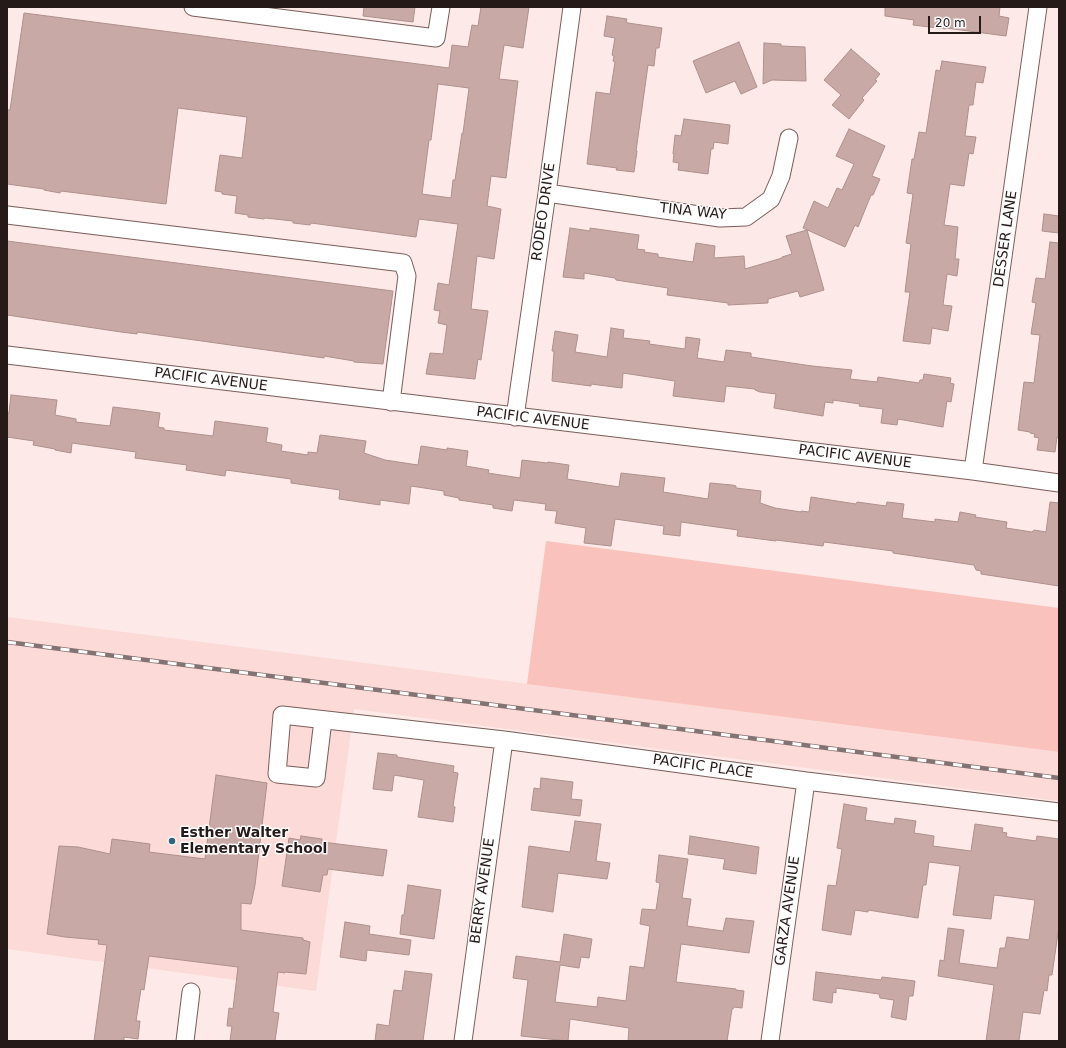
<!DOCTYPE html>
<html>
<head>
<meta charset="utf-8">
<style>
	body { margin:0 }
	#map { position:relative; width:1066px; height:1048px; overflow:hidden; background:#fde9e7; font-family:"DejaVu Sans",sans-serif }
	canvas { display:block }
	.frame { position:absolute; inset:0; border:8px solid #261a19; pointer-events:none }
	.scale { position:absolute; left:928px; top:16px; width:53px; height:18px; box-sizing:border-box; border:2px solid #261a19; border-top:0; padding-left:5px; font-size:12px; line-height:14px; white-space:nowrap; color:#261a19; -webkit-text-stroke:3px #fcfcfc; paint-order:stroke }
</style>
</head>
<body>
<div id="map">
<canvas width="1066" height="1048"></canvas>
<div class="frame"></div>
<div class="scale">20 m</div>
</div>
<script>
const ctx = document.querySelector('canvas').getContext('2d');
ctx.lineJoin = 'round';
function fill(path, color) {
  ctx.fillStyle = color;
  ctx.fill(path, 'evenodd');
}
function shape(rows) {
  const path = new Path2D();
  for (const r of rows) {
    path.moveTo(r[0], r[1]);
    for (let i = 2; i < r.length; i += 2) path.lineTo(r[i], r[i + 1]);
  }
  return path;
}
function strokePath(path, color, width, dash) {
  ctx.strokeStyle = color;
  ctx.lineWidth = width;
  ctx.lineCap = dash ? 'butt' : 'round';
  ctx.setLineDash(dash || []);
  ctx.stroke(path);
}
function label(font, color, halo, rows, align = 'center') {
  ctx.font = font + ' "DejaVu Sans",sans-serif';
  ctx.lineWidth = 3;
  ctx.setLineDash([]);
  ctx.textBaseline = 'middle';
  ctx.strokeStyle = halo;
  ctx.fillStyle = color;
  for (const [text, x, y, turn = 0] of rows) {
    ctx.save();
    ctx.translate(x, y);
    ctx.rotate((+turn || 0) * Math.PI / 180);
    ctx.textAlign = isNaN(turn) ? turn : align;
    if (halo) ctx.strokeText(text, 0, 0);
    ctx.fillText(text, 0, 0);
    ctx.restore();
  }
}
fill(shape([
	[7,617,1059,752,1059,801,354,709,316,991,7,949]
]), '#fbdad7');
fill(shape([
	[546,541,1059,608,1059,752,527,684]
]), '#fac2bc');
const building = shape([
	[364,7,415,7,413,22,363,16,364,7],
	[481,7,529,7,523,48,504,45,499,79,518,81,506,178,491,176,487,206,501,209,494,259,477,256,471,309,488,311,481,360,478,359,475,379,426,374,430,353,443,354,447,325,438,323,440,311,434,310,438,283,449,285,458,224,419,219,416,237,311,223,310,225,293,223,293,221,265,218,264,219,248,217,248,215,235,213,237,196,222,194,222,192,215,191,220,155,242,158,247,117,178,108,166,204,61,191,60,193,44,190,44,189,7,184,7,110,10,110,24,13,449,68,452,45,468,47,472,25,478,26,481,7],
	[438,84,469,88,463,133,462,133,455,180,453,180,451,198,422,194,429,140,431,140,438,84],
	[885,7,1000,7,999,16,1009,18,1006,36,946,28,946,29,913,25,914,20,885,16,885,7],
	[607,16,627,19,626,22,628,23,662,28,659,48,656,48,654,66,648,65,636,151,637,151,634,172,616,170,617,168,587,164,596,92,610,94,615,62,613,61,614,56,612,55,615,38,604,36,607,16],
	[739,42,757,87,741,94,735,81,706,93,693,61,739,42],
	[764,43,781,44,781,46,805,47,806,81,772,80,763,84,764,43],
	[851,49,880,74,875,80,877,81,862,98,864,100,849,119,832,105,841,95,824,80,851,49],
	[942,61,986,67,983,83,976,82,973,105,969,105,965,136,976,137,973,154,969,153,964,186,950,184,944,225,958,227,955,259,959,259,957,276,947,274,943,305,952,306,948,331,932,328,930,344,903,341,910,292,905,292,911,244,906,243,913,194,907,193,912,159,914,159,919,132,926,133,936,70,940,71,942,61],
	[684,119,730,125,728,144,714,142,713,149,711,149,708,174,678,170,679,163,673,162,674,154,673,154,675,135,681,136,684,119],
	[849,129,885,146,872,176,880,179,873,195,871,195,858,227,855,225,845,247,803,228,814,201,828,208,837,188,842,190,854,164,836,156,849,129],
	[1044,214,1059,216,1059,233,1042,231,1044,214],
	[570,228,590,231,590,228,639,235,637,249,645,250,644,252,658,254,658,257,693,262,696,243,715,246,714,258,744,256,745,269,782,258,782,257,792,254,786,236,807,230,824,290,800,297,798,291,768,299,768,303,728,305,728,303,667,295,668,288,616,280,615,278,584,273,584,279,563,277,570,228],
	[7,241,393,291,383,364,354,362,354,361,324,356,324,358,137,332,137,334,121,332,7,315,7,241],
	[1050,242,1059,243,1059,438,1057,437,1055,452,1037,450,1039,438,1034,437,1035,434,1030,433,1030,432,1018,430,1024,382,1034,383,1040,335,1031,334,1036,303,1032,302,1036,278,1045,279,1050,242],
	[611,328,624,330,623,338,650,341,649,344,685,349,686,337,700,339,697,358,724,362,726,350,751,353,751,357,812,366,852,370,850,379,877,382,878,377,919,383,920,380,923,380,924,374,951,378,950,383,954,384,951,402,947,401,943,427,898,419,897,425,881,423,883,409,859,406,860,404,833,400,833,403,825,402,823,416,774,408,776,394,760,392,755,390,755,389,726,386,724,402,673,396,675,381,623,373,622,388,591,384,591,386,552,381,554,351,552,351,555,331,578,335,575,352,607,357,611,328],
	[11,395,57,400,55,415,76,419,76,422,110,426,113,407,138,410,160,413,158,427,164,428,164,430,213,436,215,421,268,428,266,442,282,445,281,451,308,455,308,452,317,453,320,435,344,438,366,441,364,453,385,460,418,465,421,446,447,450,447,448,468,451,466,466,489,470,488,473,520,478,522,460,547,463,548,462,569,465,567,479,619,487,621,473,665,478,663,492,708,499,710,483,732,485,736,486,736,488,761,491,760,503,775,508,801,512,801,511,809,512,811,497,856,504,857,502,886,506,887,502,904,504,902,518,935,522,935,519,958,522,960,512,976,515,975,517,1007,522,1006,528,1032,532,1034,530,1046,532,1050,502,1059,503,1059,586,981,574,981,571,976,570,974,565,893,553,893,551,824,542,823,546,776,540,776,541,737,536,738,530,681,522,680,536,663,534,664,526,615,519,611,546,584,543,586,528,555,523,557,511,545,510,546,504,514,500,512,511,493,508,493,505,459,500,459,498,444,495,444,491,411,486,409,504,380,500,380,505,339,499,340,490,291,483,291,479,226,470,225,476,186,470,187,465,135,458,136,452,72,443,71,453,55,450,55,449,33,445,34,441,7,437,7,413,9,413,11,395],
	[378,753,397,755,397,757,454,766,453,772,458,773,453,806,455,807,453,822,418,817,424,780,394,775,392,791,373,789,378,753],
	[216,775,267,783,255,885,251,904,241,903,241,930,303,938,303,940,310,942,306,974,285,972,285,973,278,972,273,1012,279,1013,275,1041,230,1041,232,1026,227,1026,229,1008,233,1009,238,967,149,956,144,990,141,989,136,1021,140,1021,138,1039,124,1037,124,1041,94,1041,107,945,98,944,99,940,65,937,47,934,59,846,78,847,110,854,112,839,150,844,149,852,205,859,216,775],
	[541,778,573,782,571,799,582,800,580,816,531,810,534,788,540,789,541,778],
	[844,804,867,808,865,820,894,824,895,818,916,821,914,833,934,836,933,846,971,851,975,824,1003,828,1002,832,1007,833,1006,836,1008,837,1036,841,1037,836,1059,839,1059,926,1052,975,1049,975,1047,991,1044,990,1040,1014,1023,1012,1019,1041,986,1041,994,985,938,976,940,960,944,961,948,928,964,930,959,963,997,968,1000,948,1005,948,1007,937,1029,940,1035,900,994,895,991,919,953,915,960,866,929,862,926,885,923,885,918,918,868,910,868,912,855,910,851,935,822,930,828,885,836,886,842,849,837,848,844,804],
	[575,821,601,824,596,861,610,863,607,879,558,873,553,912,522,907,529,846,570,852,575,821],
	[301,836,322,839,322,842,387,850,383,876,328,869,327,875,323,875,320,892,282,886,289,838,300,840,301,836],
	[690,836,759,847,756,874,723,869,725,859,688,854,690,836],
	[659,855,688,859,682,898,691,899,687,926,723,931,726,918,754,921,749,953,681,944,676,982,736,989,736,990,744,991,742,1008,734,1007,733,1009,732,1009,727,1041,628,1041,629,1028,570,1019,568,1041,521,1036,528,980,513,978,516,956,560,962,564,934,592,939,589,958,581,957,579,968,560,965,555,1002,597,1007,598,997,626,1001,630,966,644,968,650,926,640,924,642,909,656,910,660,883,656,882,659,855],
	[408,885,441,890,434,939,400,934,402,915,404,915,408,885],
	[345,922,370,926,369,934,411,940,409,955,367,950,366,961,340,957,345,922],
	[405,971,432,974,423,1041,375,1041,377,1024,389,1026,394,990,402,991,405,971],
	[816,972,881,980,882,977,915,981,913,996,909,996,906,1020,891,1017,894,1000,880,998,879,994,836,988,836,993,833,992,832,1003,813,1000,816,972]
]);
fill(building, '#c8a9a6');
strokePath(building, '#ae908d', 1);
const minor = shape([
	[193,7,436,38,441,7],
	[547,193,720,218,746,217,771,199,781,176,789,138],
	[7,215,403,263,407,276,391,402],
	[7,355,973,471,1059,483],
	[515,417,547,193,572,7],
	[973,471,1038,7],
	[323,720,316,778,277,774,282,715,504,740,806,781,1059,812],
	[185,1041,191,992],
	[463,1041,504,740],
	[770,1041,806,781]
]);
strokePath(minor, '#795d5a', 19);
strokePath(minor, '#fff', 17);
const rail = shape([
	[7,642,1059,778]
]);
strokePath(rail, '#837372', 4.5);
strokePath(rail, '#fcfcfc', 3, [9]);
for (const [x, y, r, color] of [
	[172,841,4,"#306481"]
]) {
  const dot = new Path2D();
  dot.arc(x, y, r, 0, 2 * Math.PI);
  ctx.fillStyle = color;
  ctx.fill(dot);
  strokePath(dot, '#fcfcfc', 1.5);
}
label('14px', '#261a19', '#fcfcfc', [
	["RODEO DRIVE",544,212,-82],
	["TINA WAY",693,212,6],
	["DESSER LANE",1006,239,-82],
	["PACIFIC AVENUE",211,380,7],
	["PACIFIC AVENUE",533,419,7],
	["PACIFIC AVENUE",855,457,7],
	["PACIFIC PLACE",703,767,8],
	["BERRY AVENUE",483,891,-82],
	["GARZA AVENUE",788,911,-82]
]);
label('bold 14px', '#261a19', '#fcfcfc', [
	["Esther Walter",180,833],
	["Elementary School",180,849]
], 'left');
</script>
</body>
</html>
